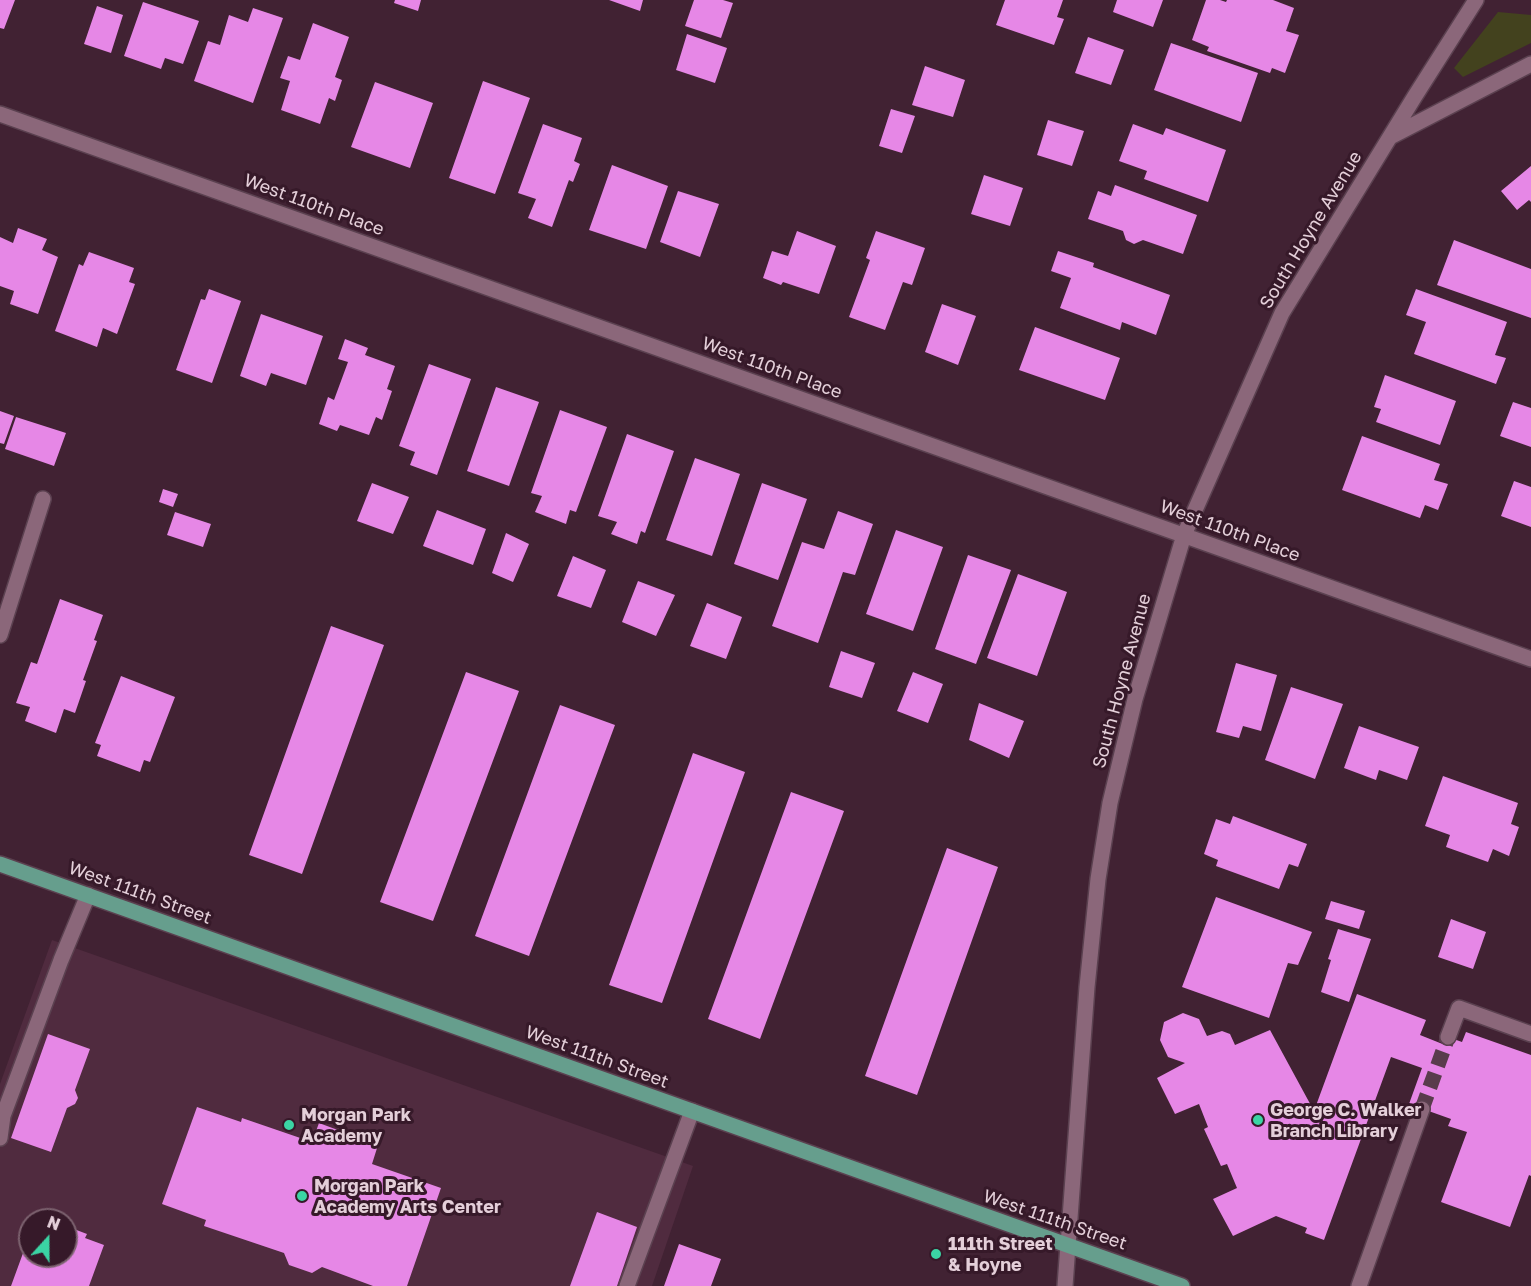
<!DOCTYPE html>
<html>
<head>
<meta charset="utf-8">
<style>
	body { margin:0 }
	#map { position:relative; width:1531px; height:1286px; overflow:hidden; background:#412233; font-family:"Golos Text",sans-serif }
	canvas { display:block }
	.north { position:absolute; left:18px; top:1208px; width:60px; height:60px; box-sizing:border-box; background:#361929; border:2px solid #7c626f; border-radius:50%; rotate:21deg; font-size:16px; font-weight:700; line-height:24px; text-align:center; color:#e4cfd9 }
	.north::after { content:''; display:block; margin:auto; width:21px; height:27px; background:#3bd4a4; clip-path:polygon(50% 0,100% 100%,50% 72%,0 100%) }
</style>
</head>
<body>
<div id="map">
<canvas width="1531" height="1286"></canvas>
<div class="north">N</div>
</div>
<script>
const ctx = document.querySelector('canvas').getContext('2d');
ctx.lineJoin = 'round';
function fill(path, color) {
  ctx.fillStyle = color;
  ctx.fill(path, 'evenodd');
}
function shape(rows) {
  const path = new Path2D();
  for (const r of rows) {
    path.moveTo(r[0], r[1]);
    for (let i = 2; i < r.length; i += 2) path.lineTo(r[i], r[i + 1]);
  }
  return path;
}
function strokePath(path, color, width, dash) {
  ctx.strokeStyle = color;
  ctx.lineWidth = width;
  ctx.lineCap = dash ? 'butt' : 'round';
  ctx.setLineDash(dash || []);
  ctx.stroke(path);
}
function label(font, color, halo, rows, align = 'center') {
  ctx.font = font + ' "Golos Text",sans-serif';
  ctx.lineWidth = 6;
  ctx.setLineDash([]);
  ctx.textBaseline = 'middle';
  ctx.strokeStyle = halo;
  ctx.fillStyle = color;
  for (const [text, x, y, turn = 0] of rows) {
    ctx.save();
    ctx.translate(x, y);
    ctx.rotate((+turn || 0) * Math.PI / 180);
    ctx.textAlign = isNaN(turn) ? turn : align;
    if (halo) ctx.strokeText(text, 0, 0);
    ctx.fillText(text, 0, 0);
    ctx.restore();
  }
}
fill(shape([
	[52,940,693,1166,652,1286,0,1286,0,1084],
	[30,1220,66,1220,66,1256,30,1256]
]), '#502b3f');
fill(shape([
	[1498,12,1531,15,1531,43,1463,77,1454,68]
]), '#43421e');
fill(shape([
	[0,0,15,0,4,29,0,28],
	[395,0,421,0,418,11,394,3],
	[609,0,643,0,640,11],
	[694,0,723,0,733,3,721,38,685,26],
	[1005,0,1063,0,1057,17,1064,19,1054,45,996,25],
	[1117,0,1163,0,1153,27,1113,12],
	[1206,0,1220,0,1226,2,1227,0,1273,0,1294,8,1286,31,1299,35,1285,73,1272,68,1270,73,1207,51,1209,47,1192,40],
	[143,2,199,21,183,64,165,58,161,69,124,56],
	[97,6,123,15,111,53,84,44],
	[253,8,283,18,253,103,194,81,208,41,220,45,229,15,248,22],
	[313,23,349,37,335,77,342,80,335,101,329,98,320,124,281,110,290,81,280,78,288,56,300,60],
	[687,34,727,48,715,83,676,70],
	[1088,37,1124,50,1111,85,1075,73],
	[1171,43,1258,73,1241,122,1154,90],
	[925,66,965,80,953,117,912,105],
	[483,81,530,98,495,194,449,178],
	[375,82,433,103,410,168,351,147],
	[891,109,915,116,902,153,879,146],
	[1048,120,1084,131,1072,166,1037,155],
	[543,124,582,138,574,161,580,164,573,182,569,180,552,227,528,218,536,199,518,193],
	[1133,124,1163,135,1166,128,1226,150,1208,202,1144,179,1147,171,1119,161],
	[612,165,668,186,646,249,589,230],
	[1531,166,1531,202,1529,200,1517,210,1501,191],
	[984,175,1023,188,1010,226,971,214],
	[1115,185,1197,215,1183,254,1143,240,1134,244,1126,240,1123,231,1088,219,1098,191,1111,196],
	[678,191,719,204,700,257,660,242],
	[18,228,47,239,42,250,58,257,38,314,10,304,14,291,0,286,0,237,13,243],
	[797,231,836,246,819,294,783,282,781,285,763,278,772,251,788,256],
	[876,231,925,248,912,285,903,282,885,330,849,317,870,260,866,258],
	[1454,240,1531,269,1531,318,1437,285],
	[1058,251,1094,263,1093,267,1170,295,1156,335,1122,322,1120,330,1060,308,1071,278,1051,271],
	[89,252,134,268,129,282,135,284,117,334,103,328,97,347,55,331,79,264,83,266],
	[209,289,241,301,212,383,176,370,201,299,205,300],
	[1416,289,1507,322,1495,355,1506,358,1496,384,1414,354,1426,322,1406,315],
	[942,304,976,316,958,365,925,352],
	[261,314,323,336,306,385,271,373,266,386,240,376],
	[1035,327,1120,358,1105,400,1019,370],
	[345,339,368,348,365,355,395,366,387,389,392,391,382,420,376,417,369,435,340,425,337,431,319,424,328,397,334,400,348,362,338,359],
	[429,364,471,379,437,475,410,465,415,452,399,446],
	[1385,375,1456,401,1440,445,1376,422,1381,409,1374,407],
	[496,387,539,402,509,486,467,471],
	[1513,402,1531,408,1531,447,1500,436],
	[560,410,607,427,576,512,570,510,566,524,535,512,542,496,531,493],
	[0,411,14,416,4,444,0,443],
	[16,417,66,433,54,466,5,449],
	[627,434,674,451,645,533,641,531,637,544,611,534,617,522,598,516],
	[1362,436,1440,464,1434,480,1448,484,1438,510,1425,505,1420,518,1342,490],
	[695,458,740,474,712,556,666,540],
	[1514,481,1531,487,1531,527,1501,516],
	[372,483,409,497,393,534,357,521],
	[762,483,807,499,778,580,734,564],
	[163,489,178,494,173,507,159,502],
	[437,510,486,529,473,565,423,546],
	[838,511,873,524,855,575,843,572,818,643,772,626,802,542,824,549],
	[175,512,211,524,203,547,167,535],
	[896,530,943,547,913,631,866,614],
	[506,533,529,544,513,582,492,573],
	[968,555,1011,570,976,664,935,649],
	[573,556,606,570,591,608,557,596],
	[1018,574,1067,592,1037,676,987,658],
	[638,581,675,595,656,636,622,622],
	[60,599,103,615,94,640,97,641,83,680,86,681,75,713,64,709,56,733,25,721,30,707,16,703,31,662,37,664],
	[707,603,742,617,726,659,690,646],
	[331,626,384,645,302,874,249,855],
	[841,651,875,663,862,698,829,687],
	[1236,663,1277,675,1261,731,1243,726,1239,738,1216,732],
	[466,672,519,691,433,921,380,902],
	[913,672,943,684,928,723,897,711],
	[121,676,175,697,150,762,144,760,140,772,97,756,101,745,95,743],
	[1291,687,1343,704,1315,779,1265,760],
	[979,703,1024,721,1009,758,969,740],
	[560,705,615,725,529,956,475,936],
	[1359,726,1419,747,1407,780,1379,770,1376,780,1344,768],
	[693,753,745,772,662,1003,609,985],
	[1443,776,1518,803,1511,824,1519,827,1509,856,1493,849,1488,862,1446,847,1450,835,1425,826],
	[791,792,844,811,760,1039,708,1019],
	[1233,816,1307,844,1298,867,1289,864,1279,889,1216,866,1218,860,1204,854,1216,819,1230,824],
	[947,848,998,867,917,1095,865,1076],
	[1216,897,1312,932,1298,965,1288,963,1269,1018,1182,987],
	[1331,901,1365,911,1359,929,1325,919],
	[1451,919,1486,932,1473,969,1438,957],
	[1338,929,1371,939,1349,1002,1321,992,1331,960,1328,959],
	[1357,994,1426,1020,1420,1035,1445,1045,1448,1037,1462,1042,1466,1032,1531,1055,1531,1176,1529,1175,1510,1227,1441,1202,1467,1132,1448,1126,1451,1119,1409,1104,1422,1068,1391,1057,1324,1240,1305,1233,1307,1228,1276,1216,1233,1236,1213,1199,1237,1188,1227,1164,1221,1166,1204,1129,1208,1127,1199,1104,1175,1114,1157,1078,1185,1063,1168,1057,1160,1040,1164,1022,1183,1013,1199,1019,1207,1036,1222,1031,1230,1034,1235,1045,1270,1030,1314,1111],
	[48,1034,90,1049,75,1090,78,1098,75,1104,67,1108,51,1152,11,1138],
	[197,1107,241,1122,242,1118,312,1142,319,1123,378,1145,372,1164,441,1188,407,1286,373,1286,322,1267,312,1273,289,1265,284,1253,204,1226,206,1220,162,1204],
	[597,1212,637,1227,617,1286,570,1286],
	[66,1226,87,1234,85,1238,104,1245,89,1286,11,1286,30,1234,30,1256,66,1256],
	[679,1244,721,1259,711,1286,664,1286]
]), '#e687e6');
strokePath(shape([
	[1422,1109,1448,1037]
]), '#593c4c', 15, [15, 8]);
const minor = shape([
	[0,114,1531,659],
	[1390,137,1531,64],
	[0,635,43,499],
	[1448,1037,1459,1008,1531,1034],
	[0,1138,3,1116,61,960,88,895],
	[627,1286,692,1111],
	[1065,1286,1087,987,1098,879,1110,803,1135,699,1184,535,1282,313,1415,96,1476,0],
	[1359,1286,1422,1109]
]);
const major = shape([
	[0,864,1182,1286]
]);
strokePath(minor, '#5b4150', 18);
strokePath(major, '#5b4150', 18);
strokePath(minor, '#8b677a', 15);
strokePath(major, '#669e8d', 15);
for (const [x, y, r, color] of [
	[1258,1120,6,"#3bd4a4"],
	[289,1125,6,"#3bd4a4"],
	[302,1196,6,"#3bd4a4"],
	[936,1254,6,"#3bd4a4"]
]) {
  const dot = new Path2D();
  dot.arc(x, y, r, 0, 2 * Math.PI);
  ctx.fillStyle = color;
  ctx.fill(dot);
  strokePath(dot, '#361929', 2);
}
label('18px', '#e4cfd9', '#361929', [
	["West 110th Place",314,205,20],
	["South Hoyne Avenue",1311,230,-59],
	["West 110th Place",772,368,20],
	["West 110th Place",1230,531,20],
	["South Hoyne Avenue",1122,681,-75],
	["West 111th Street",140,893,20],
	["West 111th Street",597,1057,20],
	["West 111th Street",1055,1220,19]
]);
label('bold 18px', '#e4cfd9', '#361929', [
	["George C. Walker",1270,1110],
	["Branch Library",1270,1131],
	["Morgan Park",301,1115],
	["Academy",301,1136],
	["Morgan Park",314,1186],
	["Academy Arts Center",314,1207],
	["111th Street",948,1244],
	["& Hoyne",948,1265]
], 'left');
</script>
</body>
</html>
